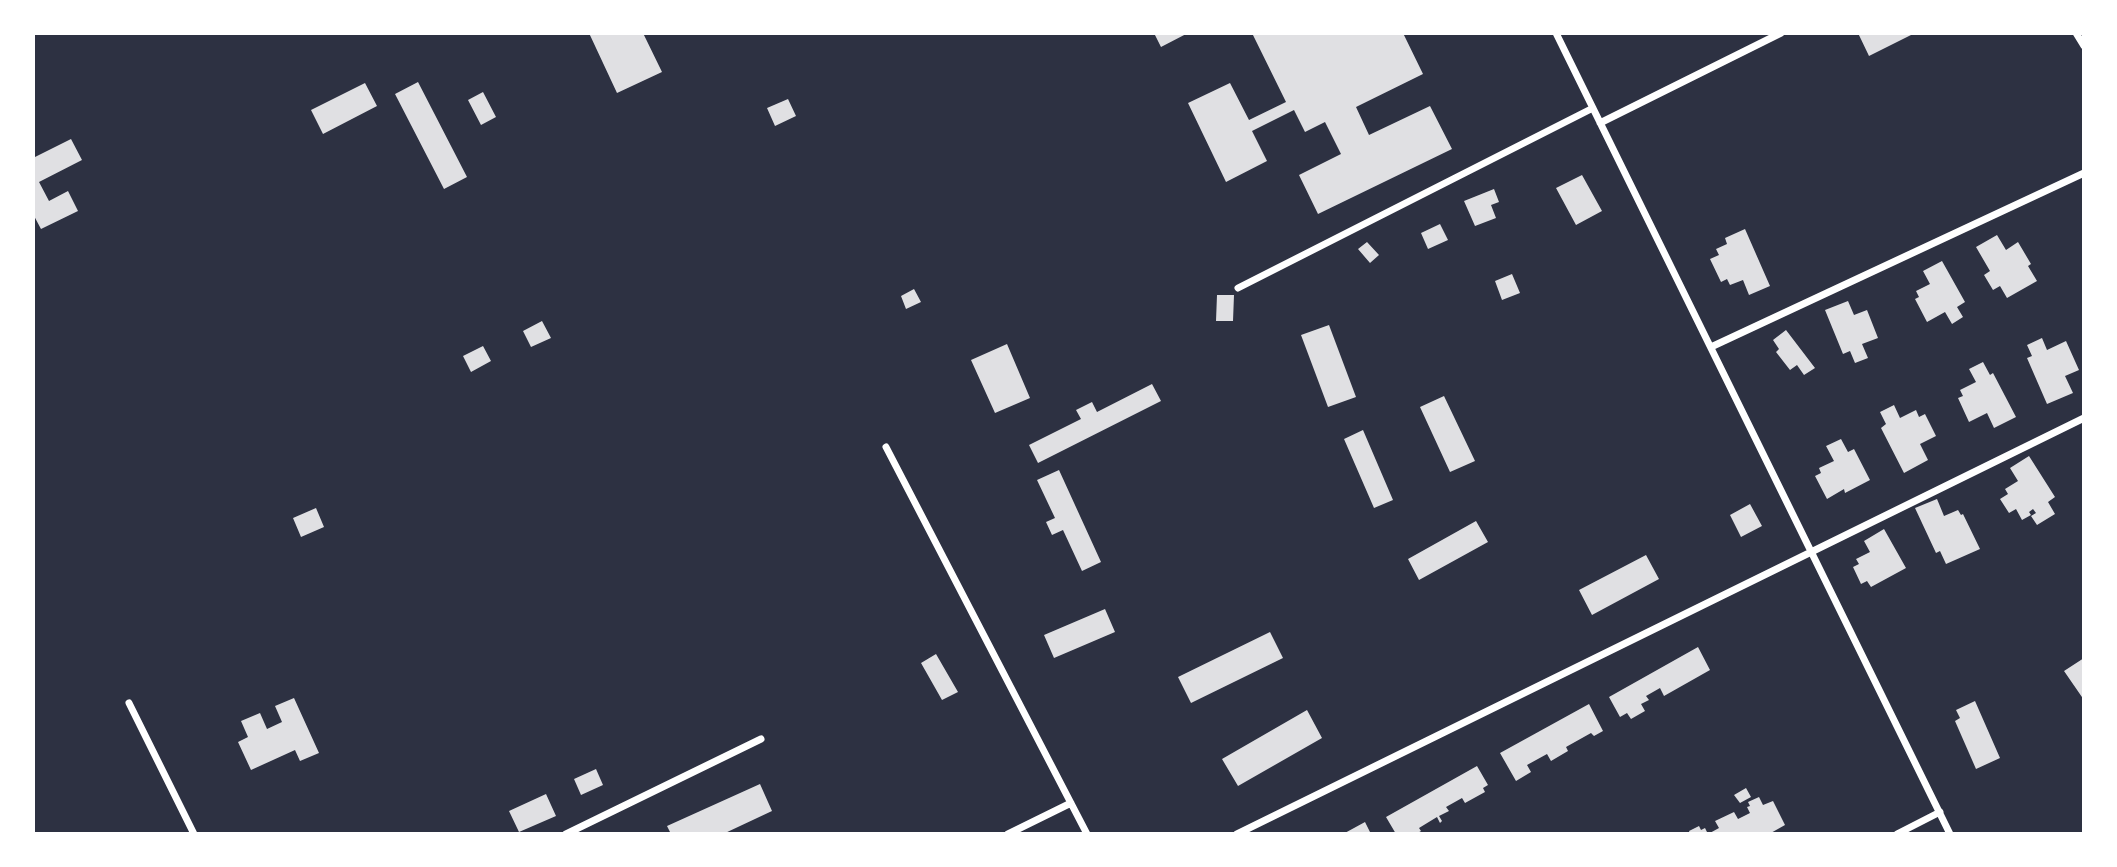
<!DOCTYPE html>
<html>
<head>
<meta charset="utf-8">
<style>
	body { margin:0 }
	#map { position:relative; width:2117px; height:867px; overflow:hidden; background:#2d3142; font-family:"Alegreya Sans",sans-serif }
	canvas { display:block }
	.frame { position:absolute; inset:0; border:35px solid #fff; pointer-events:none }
</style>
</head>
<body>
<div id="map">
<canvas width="2117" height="867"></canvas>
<div class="frame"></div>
</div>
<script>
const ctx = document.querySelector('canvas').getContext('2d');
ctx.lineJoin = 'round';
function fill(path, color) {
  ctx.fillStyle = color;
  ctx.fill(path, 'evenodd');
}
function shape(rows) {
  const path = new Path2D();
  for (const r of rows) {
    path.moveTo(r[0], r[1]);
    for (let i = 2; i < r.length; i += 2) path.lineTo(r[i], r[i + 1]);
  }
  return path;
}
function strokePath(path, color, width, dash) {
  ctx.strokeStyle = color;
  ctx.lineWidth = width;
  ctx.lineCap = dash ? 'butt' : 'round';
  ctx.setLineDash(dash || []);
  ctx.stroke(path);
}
fill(shape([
	[589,33,643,33,662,72,617,93],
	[1154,33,1188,33,1161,47],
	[1252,33,1403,33,1423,74,1356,107,1369,135,1430,106,1452,149,1318,214,1299,175,1341,154,1325,122,1305,132,1294,110,1252,131,1267,161,1226,182,1188,103,1230,83,1249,120,1286,102],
	[1858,33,1915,33,1869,56],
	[418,82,467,177,444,189,395,94],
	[365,83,377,106,323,134,311,110],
	[483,92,496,117,481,125,468,100],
	[788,99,796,116,775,126,767,108],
	[71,139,82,160,39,182,49,201,68,191,78,211,41,229,33,214,33,158],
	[1582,175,1602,211,1576,225,1556,188],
	[1494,189,1499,202,1491,205,1496,218,1475,226,1464,201],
	[1440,224,1448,240,1428,249,1421,233],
	[1745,229,1770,286,1749,295,1743,280,1730,285,1727,279,1721,282,1710,259,1719,255,1716,249,1727,244,1725,238],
	[1997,235,2006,250,2018,242,2031,264,2028,266,2037,281,2007,298,2000,286,1993,290,1984,275,1990,271,1976,247],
	[1367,242,1379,255,1370,263,1358,249],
	[1942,261,1965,302,1957,307,1963,317,1952,324,1945,312,1927,322,1915,299,1919,297,1916,291,1930,284,1923,271],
	[1512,274,1520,293,1502,300,1495,281],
	[914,289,921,302,906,309,901,296],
	[1217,295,1234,295,1233,321,1216,321],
	[1848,301,1854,315,1867,310,1878,338,1862,344,1868,358,1855,363,1850,351,1843,354,1825,310],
	[542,321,551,338,531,347,523,331],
	[1329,325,1356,397,1328,407,1301,335],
	[1786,330,1815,368,1804,375,1797,365,1790,370,1776,352,1779,349,1773,340],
	[2042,338,2047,350,2066,341,2079,370,2065,376,2073,393,2047,404,2027,358,2032,356,2027,345],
	[1007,344,1030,398,995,413,971,360],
	[483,346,491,361,471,372,463,356],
	[1983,362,1990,375,1993,373,2016,417,1994,428,1987,413,1969,422,1958,398,1963,396,1960,390,1976,382,1969,369],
	[1152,384,1161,401,1038,463,1029,445,1081,419,1076,410,1092,402,1097,412],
	[1444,396,1475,461,1450,472,1420,407],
	[1894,405,1900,418,1916,410,1919,417,1925,414,1936,436,1920,444,1928,460,1904,473,1881,428,1886,424,1880,412],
	[1363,430,1393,500,1374,508,1344,439],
	[1841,439,1848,452,1854,449,1870,480,1845,493,1844,489,1827,499,1815,476,1821,473,1819,468,1834,461,1826,446],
	[2029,456,2055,497,2048,502,2055,514,2037,525,2031,516,2036,513,2033,509,2029,512,2031,515,2022,520,2016,509,2009,513,2000,499,2008,494,2005,489,2018,481,2010,468],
	[1059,470,1101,562,1082,571,1063,530,1052,535,1046,522,1055,518,1037,480],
	[1937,499,1944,516,1958,510,1961,515,1963,514,1980,549,1946,564,1940,551,1936,553,1915,508],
	[1750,504,1762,526,1741,537,1730,515],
	[316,508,324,527,301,537,293,518],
	[1476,521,1488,542,1419,580,1408,559],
	[1884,529,1906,568,1871,587,1867,581,1861,584,1853,567,1859,564,1856,559,1870,552,1864,541],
	[1646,555,1659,579,1592,615,1579,590],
	[1105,609,1115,632,1054,658,1044,635],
	[1270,632,1283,658,1191,703,1178,677],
	[1698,647,1710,670,1664,696,1660,688,1646,696,1649,700,1641,704,1645,711,1631,719,1627,713,1620,717,1609,697],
	[936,654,958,692,942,700,921,663],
	[2084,658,2084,700,2064,671],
	[294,698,319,753,300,761,295,750,251,770,238,742,248,737,241,721,260,713,267,729,282,722,275,706],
	[1975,701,2000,758,1976,769,1955,721,1960,718,1956,710],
	[1589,704,1603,731,1594,736,1591,733,1566,747,1568,751,1551,761,1547,754,1527,765,1531,772,1516,781,1500,753],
	[1307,710,1322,738,1238,786,1222,759],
	[1477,766,1488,785,1483,788,1485,792,1465,803,1462,798,1446,807,1449,811,1439,816,1442,821,1440,823,1437,817,1419,828,1421,831,1416,834,1396,834,1386,817],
	[596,769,603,785,581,795,574,779],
	[760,784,772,811,723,834,671,834,667,826],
	[1746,788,1751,797,1740,803,1734,795],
	[546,794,556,816,519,832,509,811],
	[1759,797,1763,805,1773,801,1785,825,1769,834,1690,834,1689,831,1699,826,1701,830,1705,828,1708,834,1719,828,1715,821,1734,812,1738,819,1750,813,1747,807,1750,806,1748,802],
	[1365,822,1371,834,1343,834]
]), '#e0e0e3');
strokePath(shape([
	[1556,33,1950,834],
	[2076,33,2084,46],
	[1600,123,1781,33],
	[1238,288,1593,108],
	[1711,347,2084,173],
	[886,447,1087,834],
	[129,703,194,834],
	[566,834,761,739],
	[1008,834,1071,803],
	[1237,834,2084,418],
	[1897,834,1940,812]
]), '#fff', 7);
</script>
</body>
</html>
